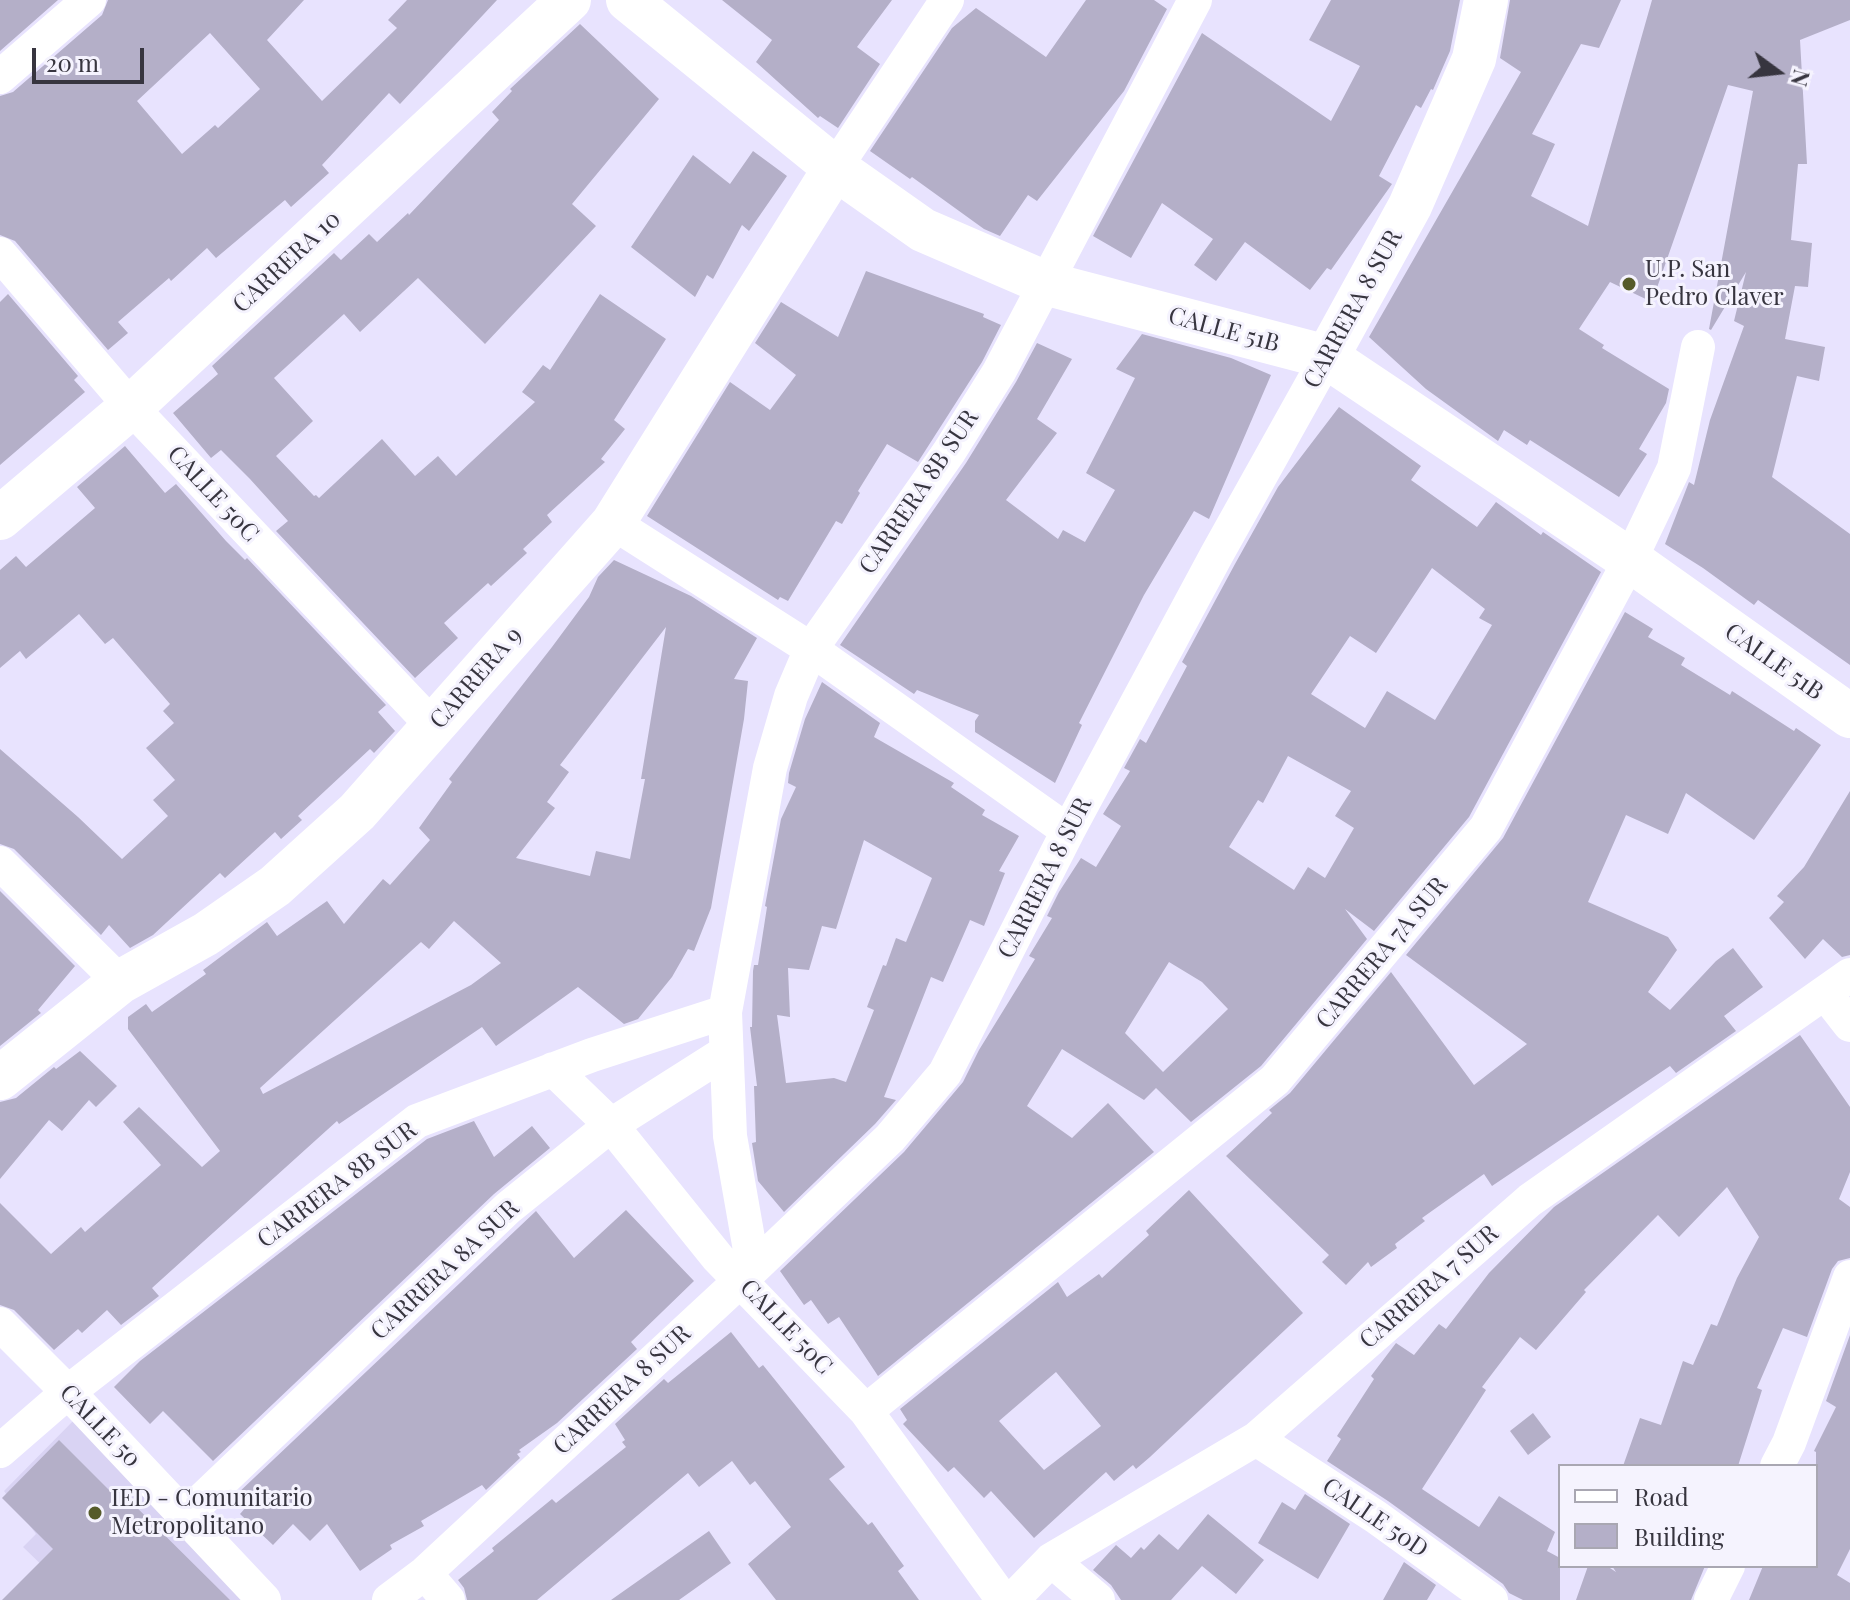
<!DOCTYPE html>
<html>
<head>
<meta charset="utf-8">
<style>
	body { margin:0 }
	#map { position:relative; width:1850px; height:1600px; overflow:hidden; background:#e8e3fe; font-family:"Playfair Display",serif }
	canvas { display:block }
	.legend { position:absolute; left:1558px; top:1464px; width:260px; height:104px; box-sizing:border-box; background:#f5f3fe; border:2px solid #a9a7b2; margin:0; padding:10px 14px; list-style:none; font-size:24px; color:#37353f }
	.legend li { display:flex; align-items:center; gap:16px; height:40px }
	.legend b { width:40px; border:2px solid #a9a7b2 }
	.north { position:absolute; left:1738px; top:32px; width:80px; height:80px; -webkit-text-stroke:6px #f5f3fe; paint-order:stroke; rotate:105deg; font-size:22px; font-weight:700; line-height:32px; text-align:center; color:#37353f }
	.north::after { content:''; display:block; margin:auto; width:28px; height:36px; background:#37353f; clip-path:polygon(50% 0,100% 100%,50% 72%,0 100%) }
	.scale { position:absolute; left:32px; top:48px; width:112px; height:36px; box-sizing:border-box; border:4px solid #37353f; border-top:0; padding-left:10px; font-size:24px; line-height:28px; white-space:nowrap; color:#37353f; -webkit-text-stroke:6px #f5f3fe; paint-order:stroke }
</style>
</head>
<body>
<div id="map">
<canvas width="1850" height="1600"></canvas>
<ul class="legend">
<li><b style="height:10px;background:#fff"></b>Road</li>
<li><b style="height:22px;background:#b4afc8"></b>Building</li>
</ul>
<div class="north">N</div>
<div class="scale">20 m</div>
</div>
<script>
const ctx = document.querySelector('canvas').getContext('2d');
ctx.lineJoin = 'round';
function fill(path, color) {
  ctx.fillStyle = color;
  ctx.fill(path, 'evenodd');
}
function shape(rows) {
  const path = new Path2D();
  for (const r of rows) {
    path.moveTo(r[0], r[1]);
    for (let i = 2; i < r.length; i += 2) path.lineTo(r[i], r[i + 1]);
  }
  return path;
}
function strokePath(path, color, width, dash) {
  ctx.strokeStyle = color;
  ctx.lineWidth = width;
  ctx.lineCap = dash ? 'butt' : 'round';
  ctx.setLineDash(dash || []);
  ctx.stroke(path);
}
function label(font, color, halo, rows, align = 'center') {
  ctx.font = font + ' "Playfair Display",serif';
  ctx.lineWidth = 6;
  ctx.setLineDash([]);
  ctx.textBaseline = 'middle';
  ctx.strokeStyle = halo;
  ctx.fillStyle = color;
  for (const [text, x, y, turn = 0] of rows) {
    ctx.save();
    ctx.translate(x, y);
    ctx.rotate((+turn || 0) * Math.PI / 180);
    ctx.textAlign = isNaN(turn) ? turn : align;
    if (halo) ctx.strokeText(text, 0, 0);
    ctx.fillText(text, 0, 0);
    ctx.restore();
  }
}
fill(shape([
	[75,1419,253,1600,78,1600,23,1547,36,1534,4,1491]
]), '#d9d3f3');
fill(shape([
	[0,0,58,0,0,51],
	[108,0,304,0,267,40,322,101,397,28,388,20,407,0,497,0,400,104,389,93,322,165,329,173,291,207,285,200,216,258,207,248,171,281,169,278,118,322,128,333,108,350,15,241,0,235,0,96,13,92,102,15],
	[210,33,260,89,218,128,215,125,182,154,137,101],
	[722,0,892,0,857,47,880,64,838,128,820,116,818,118,756,62,772,40],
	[1086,0,1154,0,1167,9,1124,91,1037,201,1028,195,1000,236,984,229,912,177,910,179,870,151,952,28,976,8,1046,57],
	[1331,0,1460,0,1450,51,1433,90,1431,89,1421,108,1416,105,1379,176,1392,184,1331,270,1327,268,1310,290,1245,242,1216,281,1194,265,1213,239,1162,203,1131,258,1093,236,1202,33,1331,121,1360,66,1309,40],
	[1510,0,1621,0,1599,48,1581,44,1532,134,1555,144,1531,196,1588,226,1652,0,1850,0,1850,20,1800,40,1807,164,1798,164,1791,240,1812,243,1808,287,1795,286,1785,339,1825,347,1819,381,1797,376,1772,477,1850,534,1850,665,1758,600,1754,605,1703,568,1665,544,1689,482,1694,485,1710,420,1744,326,1734,321,1746,272,1711,330,1709,329,1753,91,1728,85,1652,302,1610,282,1579,329,1604,345,1602,348,1669,389,1666,403,1639,449,1647,454,1619,497,1530,440,1527,445,1504,430,1498,441,1426,389,1369,337,1521,72,1500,58],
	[580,24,659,99,572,204,596,226,485,344,418,278,360,332,344,314,274,378,313,421,276,456,314,496,316,495,319,498,382,439,415,476,438,456,456,476,535,402,522,392,543,365,550,370,600,294,666,339,614,420,625,429,601,459,605,462,547,515,552,522,523,549,527,553,491,586,488,583,444,623,458,638,415,678,276,531,288,521,250,479,221,450,211,458,173,413,218,374,212,366,334,253,341,260,369,234,377,242,408,213,409,215,499,120,492,112,512,91,510,89],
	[753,151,787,176,749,231,742,225,713,279,707,275,695,297,631,247,693,155,730,184],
	[866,271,984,314,983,317,1001,325,982,362,918,462,887,444,858,491,860,493,842,524,836,521,788,601,780,597,778,600,647,516,730,382,770,410,796,375,755,343,781,302,838,337],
	[8,294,78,376,74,380,85,392,0,465,0,302],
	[1142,334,1231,358,1271,375,1209,519,1194,511,1144,595,1079,723,1082,725,1055,783,975,732,975,721,979,715,917,690,914,694,840,645,966,463,1016,382,1037,343,1072,359,1037,419,1057,433,1006,500,1058,539,1063,530,1085,542,1115,490,1086,473,1135,378,1116,369],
	[1339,407,1421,466,1411,480,1477,527,1496,502,1541,535,1543,532,1601,572,1469,817,1374,931,1345,909,1367,939,1261,1066,1191,1122,1156,1088,1144,1100,1062,1049,1027,1106,1072,1138,1108,1103,1154,1152,878,1376,839,1317,828,1324,811,1300,804,1305,780,1271,904,1152,963,1082,979,1050,1035,959,1029,956,1052,918,1047,916,1059,892,1081,858,1096,867,1121,826,1103,814,1130,771,1124,768,1140,739,1146,743,1187,666,1182,662,1235,564,1278,487],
	[1432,568,1485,609,1479,618,1492,625,1435,720,1387,691,1365,728,1311,694,1350,636,1376,653],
	[1288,756,1351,791,1335,816,1354,828,1325,878,1308,867,1294,890,1229,847,1258,800,1263,803],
	[1169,962,1202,982,1228,1009,1163,1072,1125,1033],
	[125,446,165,493,176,484,226,541,245,560,247,558,386,705,378,712,395,731,374,753,370,749,298,816,302,820,281,839,275,832,225,878,220,873,153,935,130,948,109,925,101,935,14,849,0,844,0,749,78,817,122,859,168,816,153,800,175,780,146,748,174,723,163,711,170,704,113,638,105,644,79,614,26,659,20,651,0,668,0,570,16,556,26,567,95,508,77,487],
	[614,560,691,596,757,638,734,679,748,681,744,719,711,908,694,951,688,949,672,977,638,1019,624,1024,578,987,496,1046,482,1027,339,1124,337,1121,152,1288,159,1296,121,1325,107,1310,82,1333,78,1329,54,1350,14,1310,0,1305,0,1203,51,1254,81,1227,85,1232,161,1165,123,1122,139,1107,202,1167,220,1151,128,1029,128,1017,146,1004,152,1012,206,974,203,970,267,922,277,936,327,901,344,924,383,879,390,885,430,840,419,828,452,782,449,779,552,647,589,597,598,577],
	[666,627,641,779,645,779,630,859,596,851,590,876,516,858,555,808,547,802,569,772,560,765],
	[454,921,501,963,471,985,263,1094,260,1088,421,942,429,949],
	[1625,612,1653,629,1648,637,1685,658,1681,665,1730,695,1732,691,1794,731,1796,728,1821,745,1754,840,1686,793,1668,834,1626,815,1588,902,1668,937,1677,950,1648,992,1670,1010,1716,961,1733,948,1763,987,1724,1016,1736,1031,1676,1073,1670,1066,1492,1186,1484,1174,1422,1218,1425,1221,1395,1244,1397,1248,1371,1267,1368,1262,1346,1285,1322,1262,1329,1255,1226,1156,1272,1113,1269,1110,1290,1093,1391,972,1474,1085,1527,1044,1406,955,1503,838],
	[822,682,880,723,874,737,954,783,951,787,985,810,982,815,1019,836,999,871,1005,873,984,926,970,920,943,982,931,977,884,1097,896,1100,875,1124,784,1212,758,1181,752,1143,756,1142,754,1086,757,1086,750,1027,752,1027,753,971,754,965,758,965,767,907,765,906,781,819,796,787,788,783,789,773,805,719],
	[864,840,932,878,906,942,896,938,886,966,883,965,867,1007,874,1010,846,1082,834,1078,786,1083,777,1015,790,1017,788,968,809,970,822,926,836,929],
	[1850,791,1850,955,1842,957,1823,939,1805,959,1769,918,1784,902,1777,896,1804,867],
	[0,891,75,966,38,1010,41,1013,0,1046],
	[1800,1035,1850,1107,1850,1172,1839,1199,1850,1207,1850,1258,1838,1261,1832,1269,1807,1337,1783,1328,1757,1388,1762,1390,1738,1466,1623,1466,1640,1418,1661,1425,1683,1361,1693,1365,1711,1324,1717,1326,1737,1278,1759,1237,1727,1187,1679,1237,1658,1215,1584,1290,1586,1292,1536,1350,1520,1337,1482,1387,1486,1390,1422,1489,1479,1527,1499,1496,1555,1532,1547,1551,1560,1558,1560,1600,1523,1600,1509,1593,1503,1584,1388,1501,1327,1461,1341,1439,1337,1436,1374,1379,1371,1376,1396,1343,1414,1355,1439,1324,1446,1329,1489,1273,1554,1207],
	[80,1051,117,1086,96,1107,89,1100,62,1131,49,1120,0,1179,0,1102,16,1098,54,1067,56,1069],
	[474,1121,494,1157,532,1126,550,1148,494,1194,213,1461,163,1411,150,1424,114,1387,140,1361,427,1139],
	[1189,1190,1303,1313,1150,1457,1136,1469,1133,1465,1114,1481,1106,1472,1034,1538,991,1491,984,1498,954,1467,948,1472,903,1424,907,1420,900,1409,1058,1282,1067,1297,1099,1274,1102,1278,1149,1235,1146,1231],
	[1056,1372,1101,1426,1044,1470,999,1421],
	[626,1210,694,1281,631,1342,637,1349,557,1423,519,1450,521,1452,517,1454,520,1458,486,1490,482,1485,421,1521,424,1526,390,1545,392,1549,360,1571,327,1524,310,1541,293,1524,273,1545,240,1514,247,1506,236,1495,536,1211,574,1258],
	[731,1332,759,1368,763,1365,845,1467,829,1479,868,1525,872,1522,904,1566,898,1571,919,1600,776,1600,748,1564,791,1527,755,1481,750,1485,732,1461,699,1487,688,1473,537,1600,467,1600,464,1588,458,1580,494,1551,492,1548,552,1499,556,1503,626,1447,622,1442,625,1440,615,1424,664,1379,668,1383],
	[1850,1335,1850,1549,1837,1575,1850,1583,1850,1600,1749,1600,1763,1566,1816,1566,1816,1452,1814,1451,1836,1407,1826,1401],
	[1533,1413,1551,1437,1528,1455,1510,1431],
	[59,1440,110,1491,115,1486,230,1600,2,1600,53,1549,2,1498],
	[1305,1494,1350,1524,1318,1579,1258,1543,1282,1502,1295,1510],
	[1208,1514,1264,1560,1236,1594,1202,1566,1171,1600,1121,1600,1111,1585,1093,1570,1116,1545,1131,1558,1141,1547,1144,1550,1159,1534,1178,1550],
	[709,1531,731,1563,679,1600,611,1600],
	[1404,1562,1436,1585,1427,1600,1383,1600],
	[1588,1566,1607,1566,1616,1572,1612,1566,1705,1566,1691,1600,1576,1600]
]), '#b4afc8');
strokePath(shape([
	[0,77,89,0],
	[835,168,947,0],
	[0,254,131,407,434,727],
	[613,523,811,649,1068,831],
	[0,863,120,982],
	[1825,993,1850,1025],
	[553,1069,611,1125,718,1258,866,1411,1003,1600],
	[753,1267,730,1136,725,1012,770,768,791,696,811,649,949,452,999,372,1195,0],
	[0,1324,68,1392,264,1600],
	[866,1411,1275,1080,1486,828,1630,560,1674,468,1698,347],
	[1256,1439,1376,1517,1491,1600],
	[0,1451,68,1392,417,1121,592,1055,725,1012],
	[1777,1466,1789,1443,1850,1277],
	[185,1516,508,1208,611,1125,726,1052],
	[1051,1560,1098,1600],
	[425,1573,448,1600],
	[389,1600,425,1573,741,1280,890,1138,945,1073,1068,831,1217,554,1327,357],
	[1012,1600,1051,1560,1256,1439,1530,1200,1850,975],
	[1711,1600,1728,1566]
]), '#fff', 34);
strokePath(shape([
	[628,0,835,168,923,230,1048,284,1327,357,1630,560,1850,716],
	[1327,357,1410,206,1474,59,1486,0],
	[0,518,131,407,569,0],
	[0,1078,120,982,206,934,275,886,357,812,613,523,835,168]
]), '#fff', 44);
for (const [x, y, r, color] of [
	[1629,284,8,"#565b29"],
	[95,1513,8,"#565b29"]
]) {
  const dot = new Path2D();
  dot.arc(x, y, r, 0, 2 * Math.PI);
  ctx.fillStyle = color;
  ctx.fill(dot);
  strokePath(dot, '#f5f3fe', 3);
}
label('24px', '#37353f', '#f5f3fe', [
	["CARRERA 10",287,262,-43],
	["CARRERA 8 SUR",1353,309,-61],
	["CALLE 51B",1224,330,15],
	["CARRERA 8B SUR",919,492,-56],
	["CALLE 50C",213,494,47],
	["CALLE 51B",1774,662,35],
	["CARRERA 9",476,678,-49],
	["CARRERA 8 SUR",1045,878,-63],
	["CARRERA 7A SUR",1382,953,-50],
	["CARRERA 8B SUR",337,1185,-37],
	["CARRERA 8A SUR",445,1270,-43],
	["CARRERA 7 SUR",1429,1287,-41],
	["CALLE 50C",786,1327,46],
	["CARRERA 8 SUR",622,1390,-43],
	["CALLE 50",100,1426,46],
	["CALLE 50D",1375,1518,34]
]);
label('24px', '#37353f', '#f5f3fe', [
	["U.P. San",1645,270],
	["Pedro Claver",1645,298],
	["IED - Comunitario",111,1499],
	["Metropolitano",111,1527]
], 'left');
</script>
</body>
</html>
